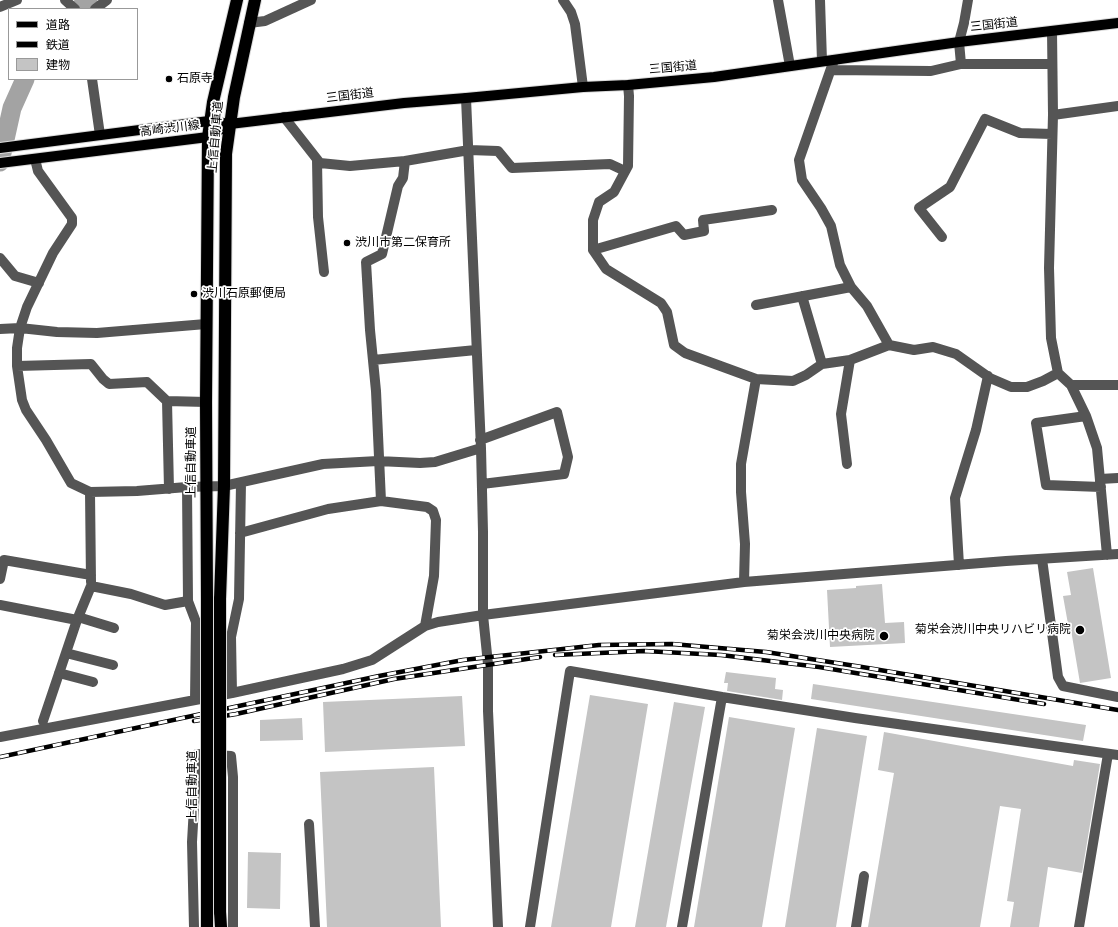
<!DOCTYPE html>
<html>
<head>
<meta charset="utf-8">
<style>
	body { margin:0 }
	#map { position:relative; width:1118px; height:927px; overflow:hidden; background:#fff; font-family:Signika,"Noto Sans JP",sans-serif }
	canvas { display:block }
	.legend { position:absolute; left:8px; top:8px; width:130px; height:72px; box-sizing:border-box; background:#fff; border:1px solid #999; margin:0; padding:5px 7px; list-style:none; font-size:12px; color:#000 }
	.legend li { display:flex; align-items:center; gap:8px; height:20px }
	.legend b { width:20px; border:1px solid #999 }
</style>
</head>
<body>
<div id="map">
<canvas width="1118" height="927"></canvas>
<ul class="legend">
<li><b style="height:5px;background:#000"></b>道路</li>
<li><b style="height:5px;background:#000"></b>鉄道</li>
<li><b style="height:11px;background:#c4c4c4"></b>建物</li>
</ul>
</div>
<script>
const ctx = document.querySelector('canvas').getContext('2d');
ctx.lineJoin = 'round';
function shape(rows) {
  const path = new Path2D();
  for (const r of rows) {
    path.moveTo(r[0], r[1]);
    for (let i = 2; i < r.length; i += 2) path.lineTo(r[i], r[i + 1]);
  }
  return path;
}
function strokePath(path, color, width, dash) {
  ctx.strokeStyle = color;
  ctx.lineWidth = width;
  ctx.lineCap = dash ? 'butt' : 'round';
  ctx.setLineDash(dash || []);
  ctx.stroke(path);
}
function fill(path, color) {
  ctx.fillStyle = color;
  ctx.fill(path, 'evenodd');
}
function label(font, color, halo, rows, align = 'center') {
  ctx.font = font + ' Signika,"Noto Sans JP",sans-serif';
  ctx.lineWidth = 3.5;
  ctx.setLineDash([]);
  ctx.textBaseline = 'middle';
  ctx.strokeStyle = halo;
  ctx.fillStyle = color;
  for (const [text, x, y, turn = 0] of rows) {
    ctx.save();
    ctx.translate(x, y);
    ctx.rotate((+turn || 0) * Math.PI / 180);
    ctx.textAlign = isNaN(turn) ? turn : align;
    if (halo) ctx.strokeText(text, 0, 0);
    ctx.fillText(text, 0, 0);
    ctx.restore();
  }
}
strokePath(shape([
	[79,9,88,0],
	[0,162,12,108,25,79]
]), '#a3a3a3', 19);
fill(shape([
	[1093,568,1111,678,1080,683,1070,624,1068,624,1063,596,1071,595,1067,572],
	[882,584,885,623,904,622,905,643,830,647,827,590,856,588,856,586],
	[726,672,776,678,775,689,783,690,782,700,727,691,728,683,724,683],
	[813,684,1086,725,1083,741,811,699],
	[590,695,648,704,611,927,551,927],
	[462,696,465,746,325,752,323,702],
	[674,702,705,707,666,927,635,927],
	[729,717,795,728,762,927,694,927],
	[302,718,303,740,260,741,260,720],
	[817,728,867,736,836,927,785,927],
	[884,732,1073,766,1074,760,1100,764,1082,873,1048,867,1039,927,1010,927,1014,902,1007,901,1021,809,1000,806,980,927,868,927,894,773,878,770],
	[434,767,441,927,327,927,320,772],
	[248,852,281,853,280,909,247,908]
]), '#c4c4c4');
const major = shape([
	[0,148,209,121,230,124,404,103,466,98,583,87,628,85,714,77,959,42,1118,23],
	[0,163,208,137,230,124]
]);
const highway = shape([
	[207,599,206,402,208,137,213,102,237,0],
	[220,599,224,486,226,154,234,97,255,0],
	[220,912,221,927],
	[207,913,207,927]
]);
strokePath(major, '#dbdbdb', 12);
strokePath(highway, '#dbdbdb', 14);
strokePath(shape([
	[65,0,75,9],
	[563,0,571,12,575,24,583,87],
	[778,0,790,66],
	[820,0,822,61],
	[0,7,17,0],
	[95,9,107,0],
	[249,23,265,21,311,0],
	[1052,31,1053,115,1049,268,1051,338,1058,373,1071,385,1086,416,1097,448,1107,555],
	[834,60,799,160,802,180,821,208,831,226,840,265,851,287,867,306,889,345],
	[961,64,959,42,964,23,968,0],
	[831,70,931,71,961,64,1052,64],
	[92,79,100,135],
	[628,85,629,96,628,166,614,192,599,202,593,220,593,250,606,269,661,303,667,312,674,345,685,353,756,379,793,381,806,375,822,364,850,360,889,345,914,350,933,347,956,354,990,378,1011,387,1027,387,1043,381,1058,373],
	[1053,115,1118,106],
	[284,117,320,163,350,166,405,161],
	[317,160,318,217,324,272],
	[942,237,919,208,950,187,985,119,1020,133,1052,134],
	[593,250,676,226,684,235,704,231,703,220,772,210],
	[0,258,15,276,39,283],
	[802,296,822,364],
	[756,305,851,287],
	[0,329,20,328,27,307,53,253,72,224,72,218,38,171,35,159],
	[373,360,476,350],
	[17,366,91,364,103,379,109,384,147,382,167,401],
	[1071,385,1118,385],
	[1086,416,1036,423,1046,485,1101,487],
	[480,440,557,412,568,457,564,474,482,484],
	[847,464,841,414,850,360],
	[1100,479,1118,478],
	[187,487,137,491,90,492,71,483,46,440,26,410,22,400,17,366,17,348,20,328,57,332,97,333,206,324],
	[169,489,167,401,206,402],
	[90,492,91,582],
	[381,501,376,391,370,330,366,262,382,254,398,186,403,178,405,161,469,150,498,151,512,168,610,164,625,171],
	[240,533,328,509,381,501,427,507,433,511,436,520,434,576,425,626],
	[1042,559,1058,677,1063,686,1118,697],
	[959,565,955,498,976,430,988,376],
	[0,579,4,560,91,575],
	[744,582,745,544,741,492,741,464,756,379],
	[0,605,77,620,91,586,131,594,165,605,188,601],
	[78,617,114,628],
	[66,653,113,665],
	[59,673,93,682],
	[232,693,231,637,239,599,241,483],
	[195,700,196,622,188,601,187,487,224,486,323,464,378,461,420,463,435,462,481,448],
	[43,721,77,620],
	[0,737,232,693,343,669,372,660,425,626,438,622,483,615,483,532,481,448,466,98],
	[309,824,315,927],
	[194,927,192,842,197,754,231,756,233,777,233,927],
	[498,927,488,711,488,664,483,615,744,582,1006,561,1118,554],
	[530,927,570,671,722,697,855,718,1118,755],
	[682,927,722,697],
	[856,927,864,876],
	[1079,927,1108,754]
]), '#555', 10);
strokePath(major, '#000', 10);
strokePath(highway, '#000', 12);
const rail = shape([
	[555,655,644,651,721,655,819,667,1044,704],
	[194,721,236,714,394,679,540,657],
	[0,757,379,676,463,660,599,645,672,644,766,652,862,667,1118,710]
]);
strokePath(rail, '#000', 4.5);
strokePath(rail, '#fff', 3, [9]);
const highwayBridge = shape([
	[220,599,220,912],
	[207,913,207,599]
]);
strokePath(highwayBridge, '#dbdbdb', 14, []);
strokePath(highwayBridge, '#000', 12);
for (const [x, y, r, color] of [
	[169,79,4,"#000"],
	[347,243,4,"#000"],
	[194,294,4,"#000"],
	[1080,630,5,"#000"],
	[884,636,5,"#000"]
]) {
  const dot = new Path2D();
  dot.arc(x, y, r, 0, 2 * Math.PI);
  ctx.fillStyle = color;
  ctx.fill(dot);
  strokePath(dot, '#fff', 1.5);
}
label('12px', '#000', '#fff', [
	["三国街道",994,25,-6],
	["三国街道",673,68,-5],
	["三国街道",350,96,-7],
	["高崎渋川線",170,129,-7],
	["上信自動車道",216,137,-85],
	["上信自動車道",192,462,-90],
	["上信自動車道",193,786,-90]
]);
label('12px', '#000', '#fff', [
	["石原寺",177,79],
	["渋川市第二保育所",355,243],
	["渋川石原郵便局",202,294],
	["菊栄会渋川中央リハビリ病院",1071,630,"right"],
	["菊栄会渋川中央病院",875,636,"right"]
], 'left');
</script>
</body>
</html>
